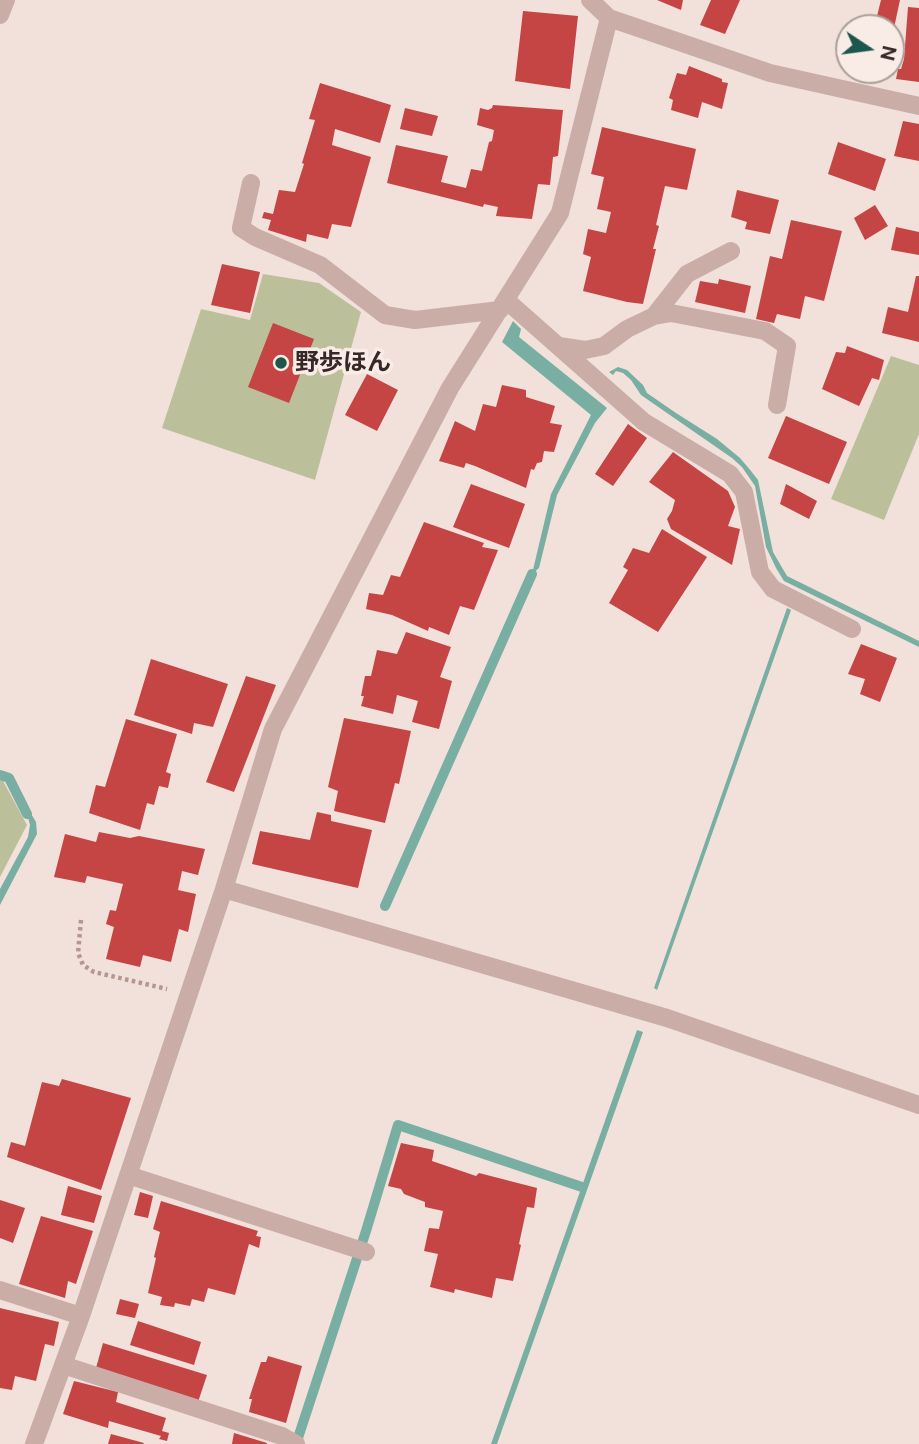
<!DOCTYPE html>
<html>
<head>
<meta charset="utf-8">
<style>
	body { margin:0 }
	#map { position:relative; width:919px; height:1444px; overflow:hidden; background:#f1e1da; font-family:"Public Sans",sans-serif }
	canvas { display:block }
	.north { position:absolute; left:835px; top:14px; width:70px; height:70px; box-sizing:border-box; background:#f9ece6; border:2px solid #ab9e9a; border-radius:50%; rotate:103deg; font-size:19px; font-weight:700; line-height:28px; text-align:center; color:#352827 }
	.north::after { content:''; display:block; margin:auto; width:24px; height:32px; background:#1d564c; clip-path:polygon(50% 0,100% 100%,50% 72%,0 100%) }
</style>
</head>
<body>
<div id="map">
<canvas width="919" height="1444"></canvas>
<div class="north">N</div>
</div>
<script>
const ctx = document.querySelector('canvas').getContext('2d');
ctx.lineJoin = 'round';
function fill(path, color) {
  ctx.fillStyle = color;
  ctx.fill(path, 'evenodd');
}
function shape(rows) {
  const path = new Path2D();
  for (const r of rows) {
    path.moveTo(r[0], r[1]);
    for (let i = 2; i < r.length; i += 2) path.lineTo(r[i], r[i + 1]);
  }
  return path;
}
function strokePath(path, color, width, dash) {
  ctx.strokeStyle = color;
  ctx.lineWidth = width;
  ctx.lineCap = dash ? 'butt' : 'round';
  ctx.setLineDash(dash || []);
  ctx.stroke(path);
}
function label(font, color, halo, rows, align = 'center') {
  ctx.font = font + ' "Public Sans","Noto Sans JP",sans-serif';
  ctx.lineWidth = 7;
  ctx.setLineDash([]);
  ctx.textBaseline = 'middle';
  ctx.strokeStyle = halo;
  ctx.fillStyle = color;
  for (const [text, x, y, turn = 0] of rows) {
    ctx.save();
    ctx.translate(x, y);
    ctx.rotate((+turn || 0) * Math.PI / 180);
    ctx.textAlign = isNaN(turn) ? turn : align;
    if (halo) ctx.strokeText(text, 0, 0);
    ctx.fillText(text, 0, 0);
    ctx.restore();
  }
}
fill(shape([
	[263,274,319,283,361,312,315,480,162,428,201,309,250,320],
	[891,356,919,365,919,434,884,520,831,499],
	[0,780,3,781,27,825,0,877]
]), '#bcc09a');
fill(shape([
	[513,321,521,329,519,337,607,408,595,423,557,495,539,568,532,574,551,494,591,415,502,342],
	[618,367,627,370,643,385,647,393,676,413,717,439,740,458,751,471,758,480,773,552,787,576,919,641,919,647,784,581,776,568,766,547,755,486,742,467,732,458,641,395,631,380,623,373,616,371,613,375,609,372],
	[787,608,791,610,657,990,654,988],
	[30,812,36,822,37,834,0,905,0,889,28,837,30,825,27,814],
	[637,1030,643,1032,497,1444,491,1444]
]), '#79aea3');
strokePath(shape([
	[0,775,9,778,27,814],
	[385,906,532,574],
	[296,1444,366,1231,398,1125,582,1187]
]), '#79aea3', 10);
fill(shape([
	[657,0,683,0,681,10],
	[711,0,740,0,725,34,700,25],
	[881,0,900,0,894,28,875,24],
	[908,7,919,8,919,82,896,79,898,69,901,69,904,59],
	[523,11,578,16,570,89,515,81],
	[689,66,722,79,722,82,728,83,722,109,702,102,698,118,671,110,673,100,669,98,677,73,686,75],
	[320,83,391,105,380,143,335,129,332,145,371,157,351,227,332,224,328,239,307,234,306,242,268,230,271,220,262,218,264,212,273,214,279,190,295,192,304,164,302,163,315,120,309,119],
	[493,105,563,110,558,156,553,157,550,185,538,184,532,219,496,216,498,207,484,204,483,207,387,183,396,145,448,156,441,182,466,188,471,169,482,171,489,142,492,141,494,130,477,125,480,108,488,110,492,108],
	[405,108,438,116,432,136,400,129],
	[903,121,919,124,919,161,894,156],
	[602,127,696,149,687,190,665,186,656,225,659,226,653,249,656,249,643,304,627,302,583,291,591,257,583,254,588,229,606,233,611,212,597,209,604,177,591,174],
	[838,142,886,159,875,191,828,174],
	[737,190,779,200,770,234,745,229,747,222,731,217],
	[875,205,888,226,865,240,854,218],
	[791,220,842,231,824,301,805,296,800,319,777,314,774,323,756,319,770,256,782,259],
	[896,227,919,232,919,255,891,250],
	[222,264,260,272,250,313,211,305],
	[916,276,919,276,919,342,882,333,888,307,908,312],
	[719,279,751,286,745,313,695,302,700,281,718,284],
	[273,323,314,339,289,403,248,387],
	[847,346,884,360,879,380,872,378,859,406,822,389,836,352,845,353],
	[367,374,398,390,377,431,345,415],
	[502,385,526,390,526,397,555,406,550,423,562,425,554,452,544,451,542,462,537,463,534,470,531,469,526,488,475,466,466,463,464,468,439,461,455,421,475,431,483,404,496,407],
	[786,416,847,442,829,484,768,458],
	[628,424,647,438,613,486,595,474],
	[673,452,728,491,735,507,728,526,740,529,732,565,671,529,667,519,672,511,675,500,649,482],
	[471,484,525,504,509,548,453,527],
	[786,484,817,501,809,519,780,504],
	[424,522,484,543,482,547,498,550,474,610,460,606,449,635,429,627,428,631,392,615,366,609,369,593,383,595,391,575,400,577],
	[662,529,707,557,658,632,609,603,628,570,623,567,633,548,649,553],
	[406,632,451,647,440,677,452,681,439,729,412,722,418,701,397,695,393,714,361,706,364,696,361,696,365,676,371,676,377,650,397,654],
	[861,644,897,658,880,702,860,694,865,679,848,674],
	[151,659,228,684,213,727,194,723,192,734,134,715],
	[246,676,276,685,234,792,206,782],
	[344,718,411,731,399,784,395,783,385,823,334,811,338,791,328,787],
	[126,719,177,734,166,772,171,774,168,788,159,786,154,805,147,803,140,830,89,813,96,785,105,787],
	[317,812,331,815,331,821,372,830,358,888,252,864,260,831,310,840],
	[99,832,130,838,139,836,205,849,198,875,182,871,178,890,196,894,188,932,179,929,171,962,143,955,140,967,106,959,114,927,106,924,110,910,116,911,123,884,87,876,85,883,54,877,65,834,96,842],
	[62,1079,131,1098,101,1190,7,1157,11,1142,25,1146,42,1082,59,1086],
	[401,1143,434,1150,432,1161,476,1176,479,1173,537,1188,534,1208,527,1207,519,1244,521,1245,513,1281,496,1278,492,1298,455,1289,454,1293,430,1287,438,1254,424,1251,429,1228,439,1229,443,1211,425,1207,425,1202,404,1194,401,1189,388,1186],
	[68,1186,102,1196,94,1223,61,1215],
	[140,1192,153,1196,148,1218,134,1215],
	[0,1200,25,1208,13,1243,0,1238],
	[161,1201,258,1231,256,1236,261,1237,259,1248,249,1244,235,1295,208,1288,204,1302,192,1299,190,1306,175,1303,174,1307,160,1305,162,1297,148,1293,156,1258,154,1257,160,1232,153,1229],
	[41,1216,93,1231,76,1284,68,1281,65,1298,19,1284],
	[120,1299,139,1304,135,1318,116,1314],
	[0,1308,59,1322,54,1346,45,1344,36,1381,15,1376,12,1390,0,1388],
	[138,1321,201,1342,194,1365,130,1345],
	[103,1343,207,1375,198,1402,96,1368],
	[268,1356,302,1366,286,1423,249,1412,252,1399,249,1399,261,1362,266,1362],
	[74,1381,118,1392,116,1402,166,1418,162,1431,169,1433,167,1441,159,1439,161,1436,109,1421,108,1428,63,1414],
	[234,1433,267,1443,267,1444,232,1444],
	[111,1434,144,1443,143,1444,108,1444]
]), '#c54444');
strokePath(shape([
	[81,920,78,953,83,965,94,972,167,989]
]), '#b59790', 4.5, [3.5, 3.5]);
strokePath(shape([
	[590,0,609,18,770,73,919,106],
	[0,15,6,0],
	[251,183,241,228,255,237,320,265,385,315,415,320,500,310],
	[506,300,644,422,730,474,744,492,760,572,773,589,852,629],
	[654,316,687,274,731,251],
	[559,346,585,350,604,346,627,329,654,316,671,313,765,331,787,346,777,405],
	[224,889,667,1018,919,1105],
	[128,1175,366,1252],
	[0,1290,81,1316],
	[63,1365,282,1436,296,1444],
	[34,1444,81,1316,224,889,273,729,450,388,560,213,609,18]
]), '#c9ada6', 18);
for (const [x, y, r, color] of [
	[281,363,7,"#1d564c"]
]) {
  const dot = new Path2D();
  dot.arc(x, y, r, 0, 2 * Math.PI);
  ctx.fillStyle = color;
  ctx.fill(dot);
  strokePath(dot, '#f9ece6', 2.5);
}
label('bold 24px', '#352827', '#f9ece6', [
	["野歩ほん",295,363]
], 'left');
</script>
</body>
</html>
